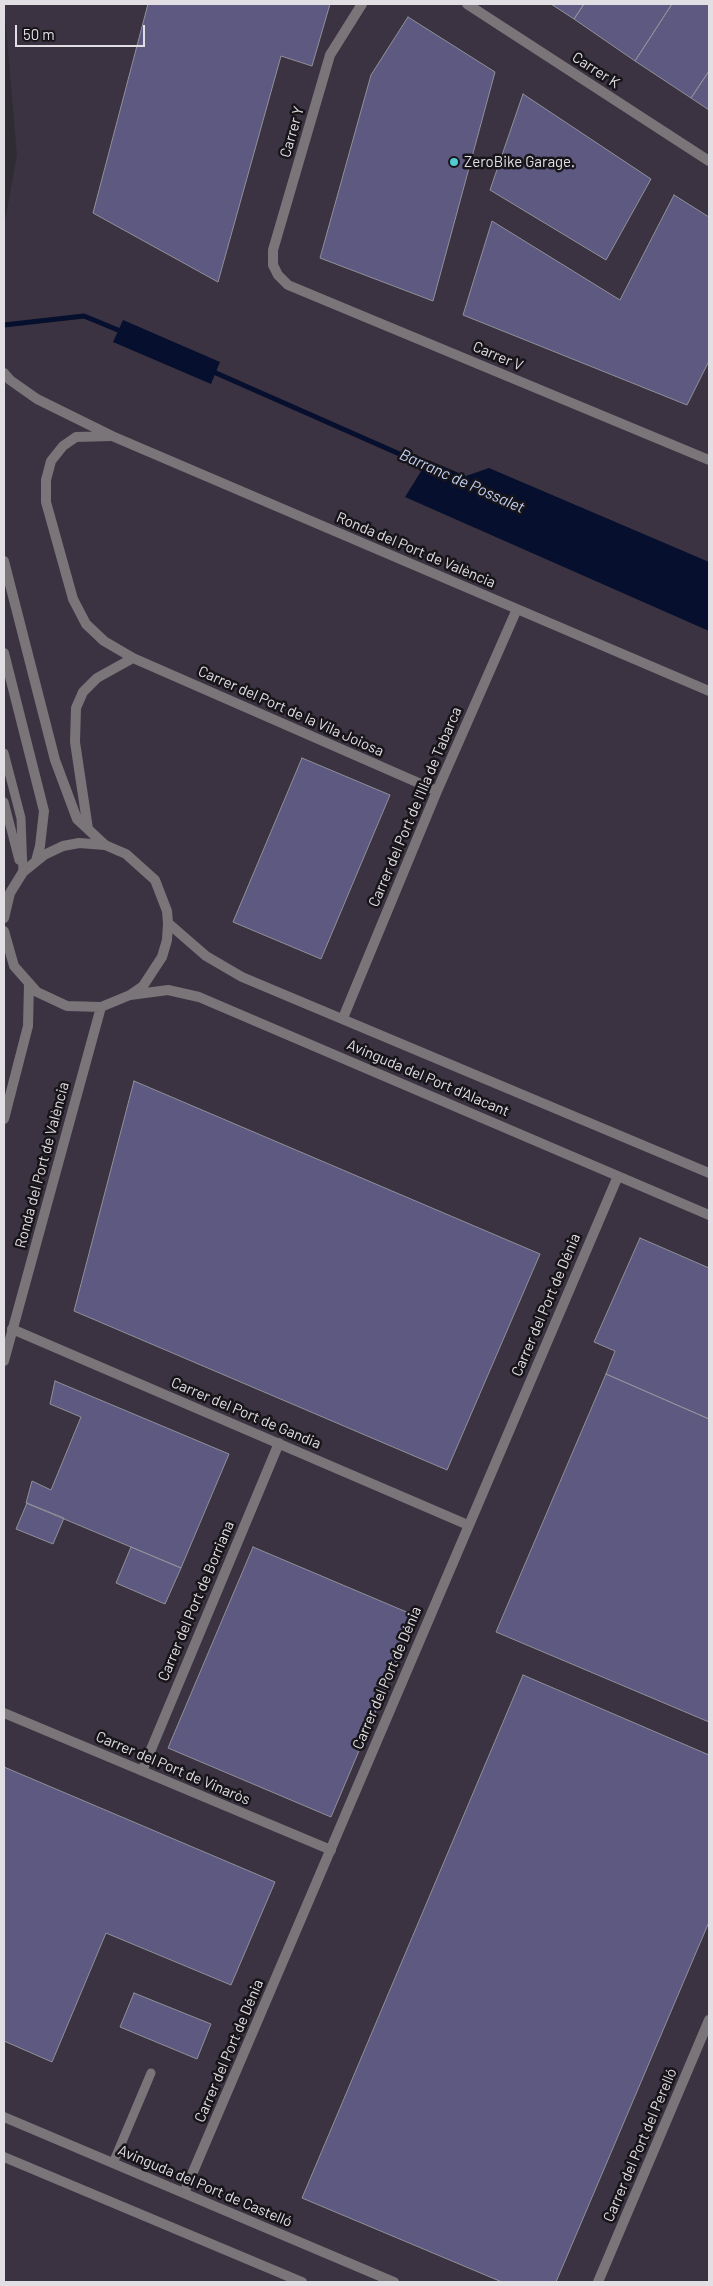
<!DOCTYPE html>
<html>
<head>
<meta charset="utf-8">
<style>
	body { margin:0 }
	#map { position:relative; width:713px; height:2286px; overflow:hidden; background:#302c34; font-family:Barlow,sans-serif }
	canvas { display:block }
	.frame { position:absolute; inset:0; border:5px solid #e1dee4; pointer-events:none }
	.scale { position:absolute; left:15px; top:25px; width:130px; height:22px; box-sizing:border-box; border:2px solid #e1dee4; border-top:0; padding-left:6px; font-size:15px; line-height:18px; white-space:nowrap; color:#e1dee4; -webkit-text-stroke:4px #171519; paint-order:stroke }
</style>
</head>
<body>
<div id="map">
<canvas width="713" height="2286"></canvas>
<div class="frame"></div>
<div class="scale">50 m</div>
</div>
<script>
const ctx = document.querySelector('canvas').getContext('2d');
ctx.lineJoin = 'round';
function fill(path, color) {
  ctx.fillStyle = color;
  ctx.fill(path, 'evenodd');
}
function shape(rows) {
  const path = new Path2D();
  for (const r of rows) {
    path.moveTo(r[0], r[1]);
    for (let i = 2; i < r.length; i += 2) path.lineTo(r[i], r[i + 1]);
  }
  return path;
}
function strokePath(path, color, width, dash) {
  ctx.strokeStyle = color;
  ctx.lineWidth = width;
  ctx.lineCap = dash ? 'butt' : 'round';
  ctx.setLineDash(dash || []);
  ctx.stroke(path);
}
function label(font, color, halo, rows, align = 'center') {
  ctx.font = font + ' Barlow,sans-serif';
  ctx.lineWidth = 5;
  ctx.setLineDash([]);
  ctx.textBaseline = 'middle';
  ctx.strokeStyle = halo;
  ctx.fillStyle = color;
  for (const [text, x, y, turn = 0] of rows) {
    ctx.save();
    ctx.translate(x, y);
    ctx.rotate((+turn || 0) * Math.PI / 180);
    ctx.textAlign = isNaN(turn) ? turn : align;
    if (halo) ctx.strokeText(text, 0, 0);
    ctx.fillText(text, 0, 0);
    ctx.restore();
  }
}
fill(shape([
	[4,4,709,4,709,2282,4,2282,4,226,17,155]
]), '#3b3341');
fill(shape([
	[123,320,220,362,211,384,113,342],
	[428,460,466,476,489,468,709,562,709,631,405,497]
]), '#060f2d');
strokePath(shape([
	[4,325,84,316,118,330],
	[216,373,429,467]
]), '#060f2d', 5);
const building = shape([
	[148,4,330,4,312,66,281,56,218,282,93,213,148,4],
	[551,4,584,4,574,19,551,4],
	[584,4,672,4,635,61,574,19,584,4],
	[672,4,709,4,709,71,691,98,635,61,672,4],
	[408,17,495,72,433,301,320,258,371,75,408,17],
	[709,71,709,110,691,98,709,71],
	[523,94,651,179,606,260,490,190,523,94],
	[674,195,709,217,709,361,687,405,463,315,492,221,620,300,674,195],
	[302,758,390,795,321,959,233,922,302,758],
	[134,1081,540,1254,447,1470,74,1311,134,1081],
	[640,1238,709,1268,709,1419,606,1374,615,1351,594,1342,640,1238],
	[606,1374,709,1419,709,1722,496,1632,606,1374],
	[55,1381,229,1454,181,1568,26,1503,32,1481,51,1490,81,1417,50,1404,55,1381],
	[27,1503,64,1518,53,1544,16,1529,27,1503],
	[131,1547,181,1568,165,1604,116,1583,131,1547],
	[253,1547,416,1616,331,1817,168,1748,253,1547],
	[523,1675,709,1755,709,1922,556,2282,502,2282,302,2198,523,1675],
	[4,1767,275,1882,231,1985,106,1933,52,2062,4,2041,4,1767],
	[134,1993,211,2024,197,2059,120,2027,134,1993]
]);
fill(building, '#5e5981');
strokePath(building, '#90909a', 1);
strokePath(shape([
	[4,753,21,818,23,872],
	[4,802,19,860],
	[113,2163,151,2073]
]), '#7a7579', 9);
strokePath(shape([
	[362,4,330,55,273,250,273,265,278,275,288,285,709,460],
	[467,4,709,161],
	[4,373,10,380,37,399,112,436,709,691],
	[111,436,76,437,63,446,51,461,46,480,46,502,73,599,86,624,104,641,133,658,437,791],
	[4,561,55,760,77,819,105,845],
	[4,653,44,811,40,846,36,861],
	[88,829,75,742,76,708,83,692,97,678,133,658],
	[4,918,10,893,23,872,44,855,63,846,79,843,105,845,126,854,155,880,167,911,168,923,167,940,162,957,143,986,130,995,101,1007,67,1006,37,992,14,966,4,931],
	[168,923,206,956,242,977,709,1173],
	[130,995,168,990,199,997,709,1215],
	[343,1018,437,791,517,609],
	[4,1119,28,1026,29,983],
	[12,1329,468,1525],
	[4,1361,101,1007],
	[4,1713,331,1850],
	[142,1771,279,1443],
	[4,2117,394,2282],
	[4,2157,302,2282],
	[184,2193,618,1176],
	[598,2282,709,2020]
]), '#7a7579', 10);
for (const [x, y, r, color] of [
	[454,162,5,"#51ccd2"]
]) {
  const dot = new Path2D();
  dot.arc(x, y, r, 0, 2 * Math.PI);
  ctx.fillStyle = color;
  ctx.fill(dot);
  strokePath(dot, '#171519', 2);
}
label('15px', '#e1dee4', '#171519', [
	["Carrer K",596,70,33],
	["Carrer Y",292,132,-74],
	["Carrer V",498,356,23],
	["Ronda del Port de València",416,550,23],
	["Carrer del Port de la Vila Joiosa",291,711,24],
	["Carrer del Port de l'Illa de Tabarca",415,807,-67],
	["Avinguda del Port d'Alacant",428,1078,23],
	["Ronda del Port de València",42,1165,-75],
	["Carrer del Port de Dénia",546,1305,-67],
	["Carrer del Port de Gandia",246,1413,23],
	["Carrer del Port de Borriana",196,1601,-67],
	["Carrer del Port de Dénia",387,1678,-67],
	["Carrer del Port de Vinaròs",173,1768,23],
	["Carrer del Port de Dénia",229,2051,-67],
	["Carrer del Port del Perelló",640,2145,-67],
	["Avinguda del Port de Castelló",205,2186,23]
]);
label('15px', '#e1dee4', '#171519', [
	["ZeroBike Garage.",464,162]
], 'left');
label('italic 16px', '#bfcff4', '#171519', [
	["Barranc de Possalet",462,481,24]
]);
</script>
</body>
</html>
